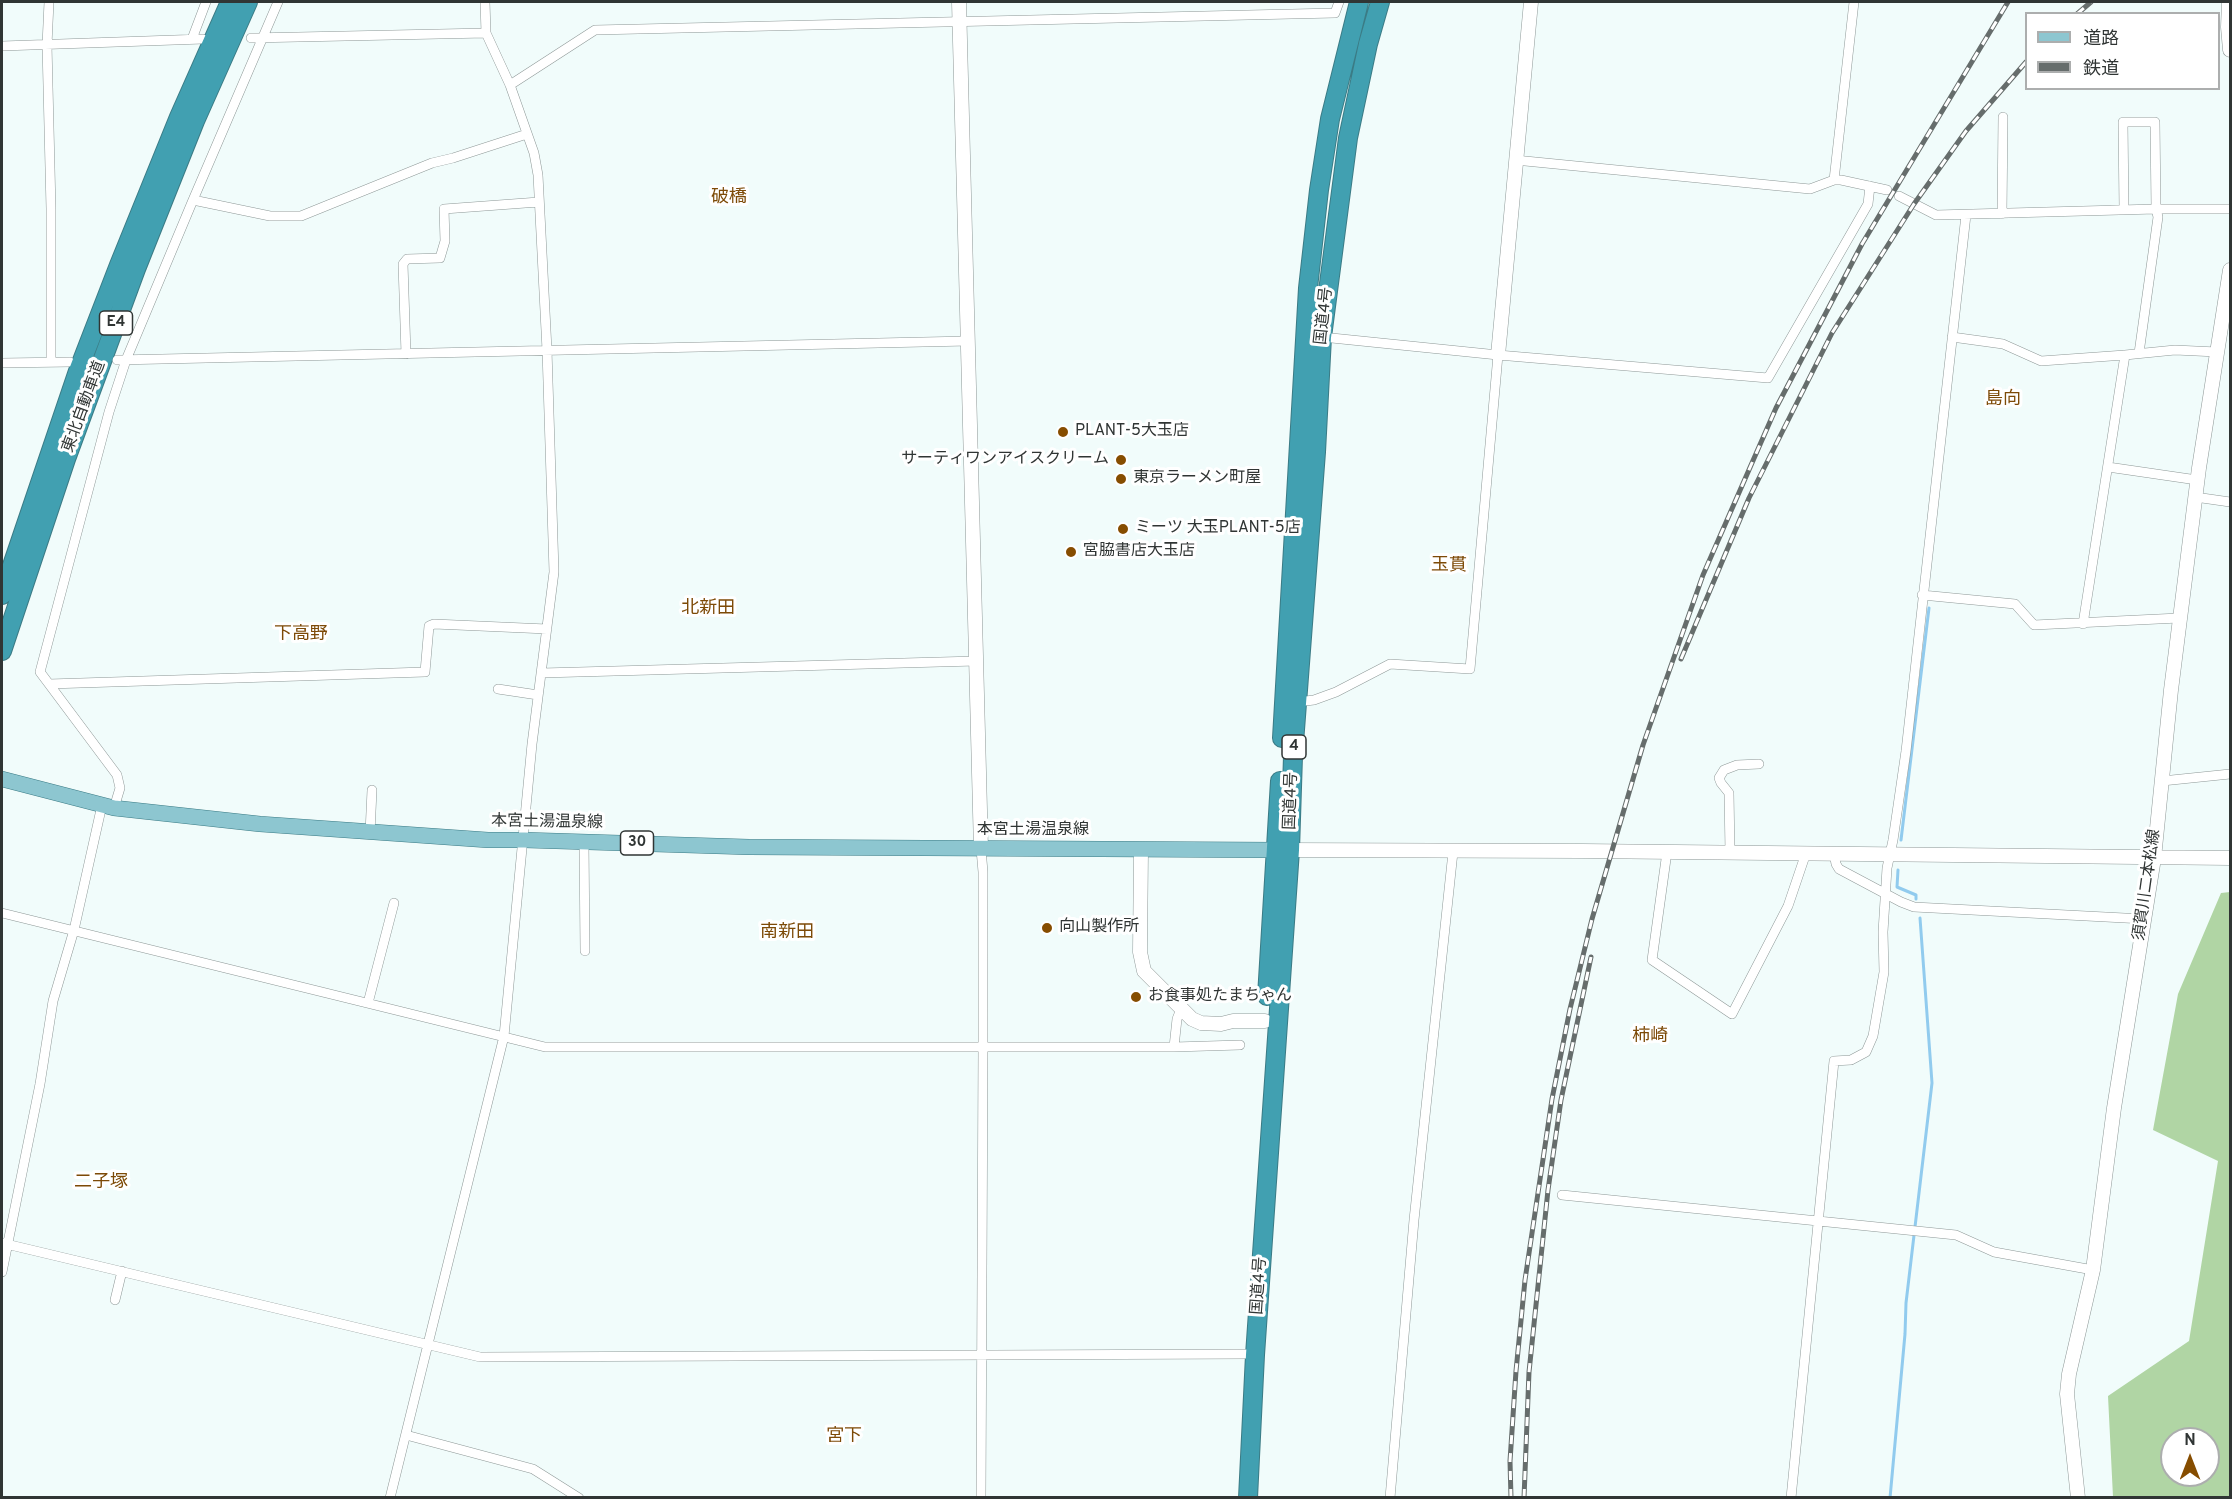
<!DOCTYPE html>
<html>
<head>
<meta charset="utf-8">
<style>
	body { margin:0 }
	#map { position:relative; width:2232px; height:1499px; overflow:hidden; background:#f1fcfb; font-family:Overpass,"Noto Sans JP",sans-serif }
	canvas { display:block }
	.frame { position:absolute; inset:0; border:3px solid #303534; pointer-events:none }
	.legend { position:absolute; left:2025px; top:12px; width:195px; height:78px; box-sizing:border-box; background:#fff; border:2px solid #acaeae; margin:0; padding:8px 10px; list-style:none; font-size:18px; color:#303534 }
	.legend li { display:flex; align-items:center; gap:12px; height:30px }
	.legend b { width:30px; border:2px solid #acaeae }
	.north { position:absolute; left:2160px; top:1427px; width:60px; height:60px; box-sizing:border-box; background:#fff; border:2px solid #acaeae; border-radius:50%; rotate:0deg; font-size:16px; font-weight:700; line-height:24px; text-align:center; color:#303534 }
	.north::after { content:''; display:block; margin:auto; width:21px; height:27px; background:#864d00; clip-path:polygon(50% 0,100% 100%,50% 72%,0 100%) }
</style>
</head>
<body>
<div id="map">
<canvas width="2232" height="1499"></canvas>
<div class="frame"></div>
<ul class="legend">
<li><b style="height:8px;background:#8dc6d0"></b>道路</li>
<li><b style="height:8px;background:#666d6c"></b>鉄道</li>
</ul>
<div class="north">N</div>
</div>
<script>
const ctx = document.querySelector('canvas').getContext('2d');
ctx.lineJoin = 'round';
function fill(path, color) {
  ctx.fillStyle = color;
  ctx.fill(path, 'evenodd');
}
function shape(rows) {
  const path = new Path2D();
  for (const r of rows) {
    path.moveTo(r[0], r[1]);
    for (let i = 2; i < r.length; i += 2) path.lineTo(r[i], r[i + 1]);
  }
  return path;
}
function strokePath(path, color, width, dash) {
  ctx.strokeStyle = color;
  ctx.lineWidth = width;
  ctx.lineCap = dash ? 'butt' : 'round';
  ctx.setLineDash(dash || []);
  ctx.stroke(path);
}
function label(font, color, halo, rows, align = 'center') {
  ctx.font = font + ' Overpass,"Noto Sans JP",sans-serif';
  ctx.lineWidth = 6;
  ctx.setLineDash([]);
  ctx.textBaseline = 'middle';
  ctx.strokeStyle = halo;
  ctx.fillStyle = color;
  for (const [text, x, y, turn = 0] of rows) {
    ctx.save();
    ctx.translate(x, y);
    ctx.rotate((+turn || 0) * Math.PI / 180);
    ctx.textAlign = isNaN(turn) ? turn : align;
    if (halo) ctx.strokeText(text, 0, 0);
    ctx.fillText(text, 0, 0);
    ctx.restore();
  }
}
fill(shape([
	[2230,892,2230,1497,2113,1497,2108,1396,2189,1341,2218,1161,2153,1130,2178,994,2221,893],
	[2172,1439,2208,1439,2208,1475,2172,1475]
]), '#b0d5a4');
strokePath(shape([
	[1901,840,1929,608],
	[1898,870,1897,887,1916,895,1916,899],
	[1890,1498,1905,1334,1906,1303,1932,1083,1920,918]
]), '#91cbee', 3);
const street = shape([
	[49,2,47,45,51,209,51,362],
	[251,38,486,33],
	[192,39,206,2],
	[2,46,203,39],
	[510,85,595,30,1335,13,1339,2],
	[527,134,453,158,432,163,301,216,270,216,193,200,126,360,109,412,40,672,49,684,425,672,429,626,434,624,547,629],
	[1515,160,1810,189,1834,180,1841,180,1887,190],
	[1834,180,1854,2],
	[1899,196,1936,215,2156,209,2230,209],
	[193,200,278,2],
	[2124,210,2123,122,2155,122,2156,209,2158,217,2139,353],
	[2002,214,2003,117],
	[1322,337,1498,355,1768,378,1868,204,1870,186],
	[1952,337,2003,344,2041,361,2125,355],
	[406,354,403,264,407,259,440,258,445,241,444,209,539,202],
	[117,360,968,341],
	[2,363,70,362],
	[2108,467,2197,480],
	[2195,497,2230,502],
	[1922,595,2015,604,2034,625,2179,618],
	[2083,624,2125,355,2175,350,2217,352],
	[542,673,976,661],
	[49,684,117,775,120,788,114,808],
	[498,689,538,695],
	[1297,702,1314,700,1336,692,1390,664,1470,669,1498,355],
	[2162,781,2230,774],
	[370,833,372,790],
	[584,842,585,951],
	[1667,852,1652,960,1732,1014,1788,906,1806,853],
	[1730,852,1729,793,1721,783,1719,778,1724,770,1737,765,1759,764],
	[1834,853,1836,864,1839,869,1901,902,1914,907,2144,919],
	[2,913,545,1047,1174,1047,1240,1045],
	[368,1003,394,903],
	[1174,1047,1177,1019,1181,1009],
	[1562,1195,1956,1235,1994,1252,2093,1270],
	[2,1243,480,1357,1247,1354],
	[2,1272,40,1084,53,1001,74,930,102,805],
	[115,1300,122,1271],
	[406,1435,533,1469,579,1498],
	[390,1498,504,1036,532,744,554,572,547,350,538,175,534,153,510,85,486,33,485,2],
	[981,1498,983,1047,983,872,981,849],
	[1390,1498,1414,1220,1453,852],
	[1791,1498,1834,1061,1851,1060,1866,1052,1873,1036,1884,972,1883,932,1887,868,1893,840,1906,751,1966,215]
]);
const secondary = shape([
	[959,2,981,849],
	[2229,2,2228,27,2230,50],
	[1498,355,1531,2],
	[1141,850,1140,952,1144,971,1192,1019,1201,1023,1221,1024,1233,1021,1265,1021],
	[1282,850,1583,851,2230,858],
	[2078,1498,2067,1394,2069,1374,2093,1270,2114,1108,2154,858,2171,690,2199,468,2230,270]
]);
const primary = shape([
	[2,779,114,808,260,824,488,840,524,840,749,847,1277,850]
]);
const highway = shape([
	[2,595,78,371,119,265,179,117,230,2],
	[2,651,66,459,136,269,195,121,248,2],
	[1282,738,1308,288,1319,190,1330,119,1359,2],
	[1267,996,1280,781],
	[1248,1498,1255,1355,1290,850,1293,756,1316,452,1322,337,1348,138,1368,44,1380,2]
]);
strokePath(street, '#8e9897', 10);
strokePath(secondary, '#8e9897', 15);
strokePath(primary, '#3b7b85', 16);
strokePath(highway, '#3b7b85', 20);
strokePath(street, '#fff', 9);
strokePath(secondary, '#fff', 14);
strokePath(primary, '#8dc6d0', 15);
strokePath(highway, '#41a0b1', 18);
const rail = shape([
	[2077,14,2091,2],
	[1681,659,1749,498,1832,333,1914,204,1966,131,2026,62],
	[1511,1498,1510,1461,1516,1371,1525,1280,1552,1099,1570,1009,1592,919,1643,745,1703,575,1776,408,1862,244,2008,2],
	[1524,1498,1529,1372,1548,1190,1561,1100,1591,957]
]);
strokePath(rail, '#666d6c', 5);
strokePath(rail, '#fff', 3, [9]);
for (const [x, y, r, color] of [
	[1063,432,6,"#864d00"],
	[1121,460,6,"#864d00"],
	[1121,479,6,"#864d00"],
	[1123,529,6,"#864d00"],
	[1071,552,6,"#864d00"],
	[1047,928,6,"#864d00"],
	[1136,997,6,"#864d00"]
]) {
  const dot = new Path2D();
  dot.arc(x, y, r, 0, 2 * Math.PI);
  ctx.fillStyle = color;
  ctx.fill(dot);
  strokePath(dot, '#fff', 2);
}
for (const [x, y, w] of [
	[116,323,33],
	[1294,747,24],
	[637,843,33]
]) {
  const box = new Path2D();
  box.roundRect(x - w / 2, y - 12, w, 24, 4.5);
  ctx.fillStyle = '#fff';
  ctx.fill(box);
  strokePath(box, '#303534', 1.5);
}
label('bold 15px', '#303534', null, [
	["E4",116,323],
	["4",1294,747],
	["30",637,843]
]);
label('16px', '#303534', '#fff', [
	["国道4号",1325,316,-84],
	["東北自動車道",85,407,-70],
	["国道4号",1292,801,-88],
	["本宮土湯温泉線",547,823,1],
	["本宮土湯温泉線",1033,831],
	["須賀川二本松線",2148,885,-82],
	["国道4号",1260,1286,-86]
]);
label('16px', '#303534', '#fff', [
	["PLANT-5大玉店",1075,432],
	["サーティワンアイスクリーム",1109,460,"right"],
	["東京ラーメン町屋",1133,479],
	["ミーツ 大玉PLANT-5店",1135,529],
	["宮脇書店大玉店",1083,552],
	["向山製作所",1059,928],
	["お食事処たまちゃん",1148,997]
], 'left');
label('18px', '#7d4a07', '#fff', [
	["破橋",729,198],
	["島向",2003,400],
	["玉貫",1449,566],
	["北新田",708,609],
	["下高野",301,635],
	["南新田",787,933],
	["柿崎",1650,1037],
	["二子塚",101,1183],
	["宮下",844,1437]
]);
</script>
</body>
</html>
